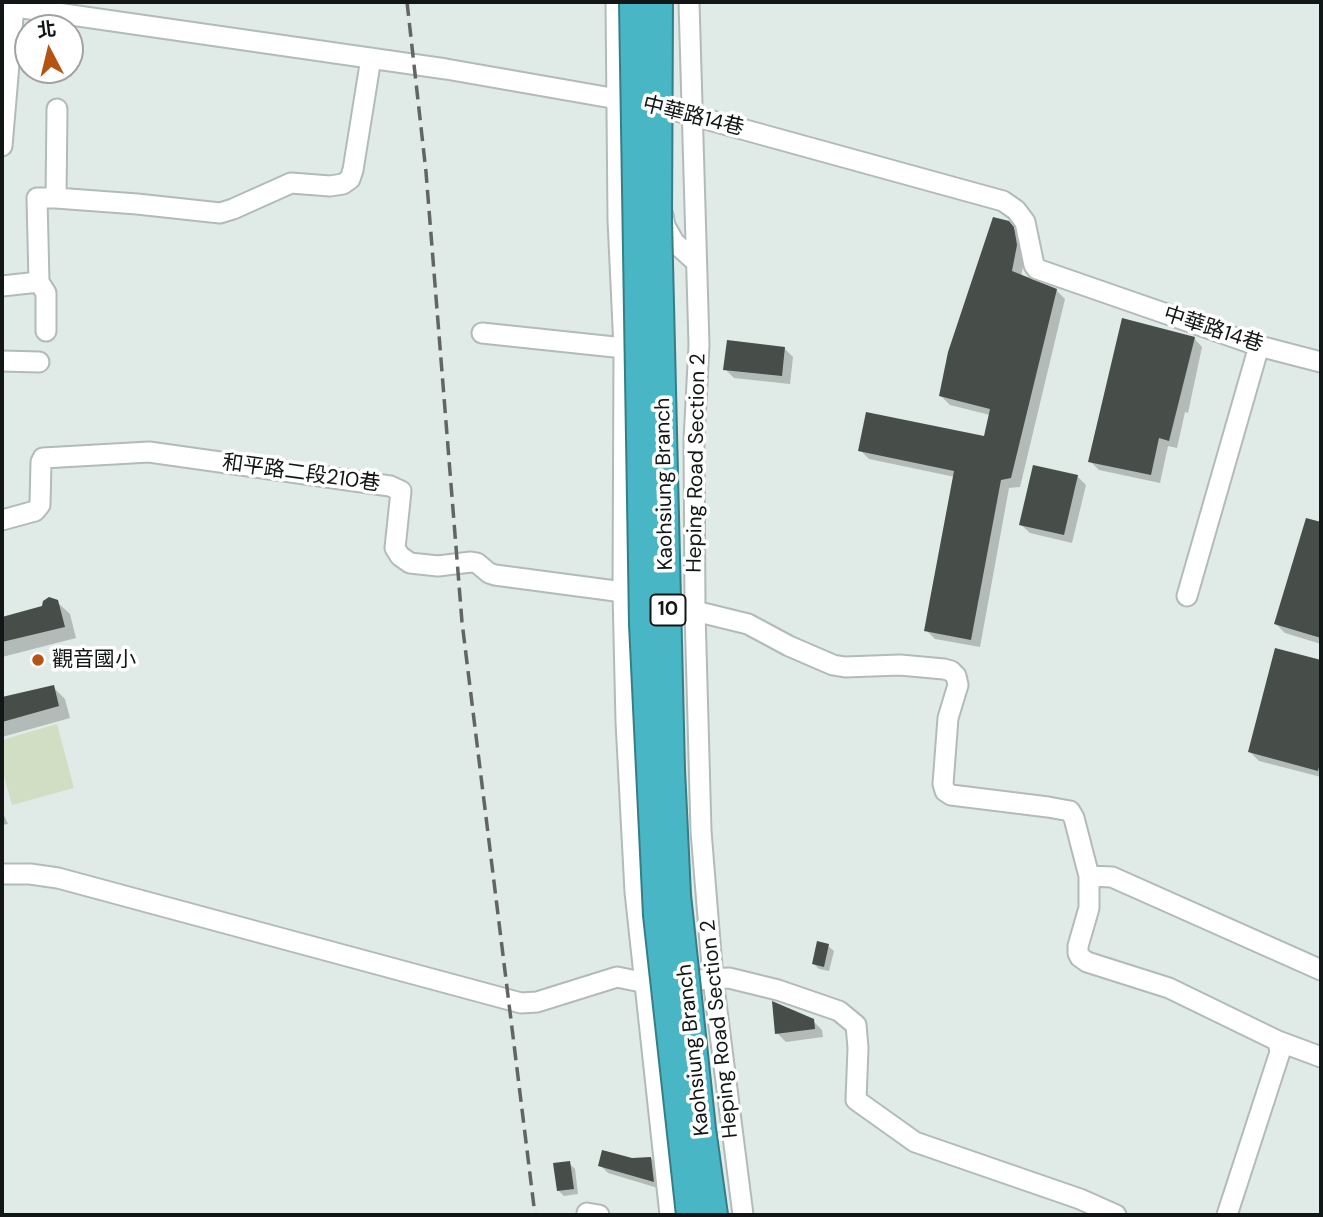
<!DOCTYPE html>
<html>
<head>
<meta charset="utf-8">
<style>
	body { margin:0 }
	#map { position:relative; width:1323px; height:1217px; overflow:hidden; background:#e0eae7; font-family:"DM Sans","Noto Sans TC",sans-serif }
	canvas { display:block }
	.frame { position:absolute; inset:0; border:4px solid #131616; pointer-events:none }
	.north { position:absolute; left:14px; top:14px; width:70px; height:70px; box-sizing:border-box; background:#fff; border:2px solid #a1a2a2; border-radius:50%; rotate:353deg; font-size:19px; font-weight:700; line-height:28px; text-align:center; color:#131616 }
	.north::after { content:''; display:block; margin:auto; width:24px; height:32px; background:#b55412; clip-path:polygon(50% 0,100% 100%,50% 72%,0 100%) }
</style>
</head>
<body>
<div id="map">
<canvas width="1323" height="1217"></canvas>
<div class="frame"></div>
<div class="north">北</div>
</div>
<script>
const ctx = document.querySelector('canvas').getContext('2d');
ctx.lineJoin = 'round';
function fill(path, color) {
  ctx.fillStyle = color;
  ctx.fill(path, 'evenodd');
}
function shape(rows) {
  const path = new Path2D();
  for (const r of rows) {
    path.moveTo(r[0], r[1]);
    for (let i = 2; i < r.length; i += 2) path.lineTo(r[i], r[i + 1]);
  }
  return path;
}
function strokePath(path, color, width, dash) {
  ctx.strokeStyle = color;
  ctx.lineWidth = width;
  ctx.lineCap = dash ? 'butt' : 'round';
  ctx.setLineDash(dash || []);
  ctx.stroke(path);
}
function label(font, color, halo, rows, align = 'center') {
  ctx.font = font + ' "DM Sans","Noto Sans TC",sans-serif';
  ctx.lineWidth = 7;
  ctx.setLineDash([]);
  ctx.textBaseline = 'middle';
  ctx.strokeStyle = halo;
  ctx.fillStyle = color;
  for (const [text, x, y, turn = 0] of rows) {
    ctx.save();
    ctx.translate(x, y);
    ctx.rotate((+turn || 0) * Math.PI / 180);
    ctx.textAlign = isNaN(turn) ? turn : align;
    if (halo) ctx.strokeText(text, 0, 0);
    ctx.fillText(text, 0, 0);
    ctx.restore();
  }
}
fill(shape([
	[57,724,74,788,12,805,2,769,2,740]
]), '#d2dec4');
fill(shape([
	[1008,223,1017,232,1025,255,1021,277,1056,290,1065,299,1020,487,1009,488,980,647,935,639,926,630,955,477,869,459,860,450,985,438,990,415,950,405,941,396],
	[1194,338,1202,347,1188,413,1185,412,1177,448,1168,446,1160,483,1099,470,1090,461],
	[784,348,793,357,790,384,734,378,725,369],
	[1077,476,1086,485,1072,543,1030,533,1021,525],
	[1307,520,1321,524,1321,644,1285,633,1276,624],
	[57,602,70,614,76,638,2,657,2,619],
	[1276,651,1321,662,1321,777,1259,761,1250,752],
	[53,687,65,699,70,718,2,737,2,699],
	[2,811,8,824,2,825],
	[828,946,834,951,829,971,819,969,814,964],
	[813,1021,822,1030,823,1037,786,1042,777,1033],
	[651,1158,658,1166,661,1189,608,1173,600,1165],
	[569,1163,575,1169,578,1194,564,1196,558,1190]
]), '#0003');
fill(shape([
	[993,217,1009,221,1014,227,1017,245,1012,271,1057,289,1011,478,1001,480,971,640,924,631,954,471,858,451,866,412,984,436,990,409,939,396,948,352],
	[1122,318,1195,337,1169,441,1159,438,1151,475,1088,462],
	[727,340,785,347,782,376,723,370],
	[1033,465,1078,475,1064,535,1019,525],
	[1306,518,1321,522,1321,638,1274,624],
	[49,597,58,600,65,627,2,642,2,617,42,606,43,601],
	[1275,648,1321,660,1321,759,1318,771,1248,752],
	[54,685,59,706,2,722,2,697],
	[817,941,829,944,824,967,812,964],
	[772,1001,814,1019,815,1029,775,1034],
	[602,1150,632,1158,651,1157,654,1182,598,1166],
	[570,1161,574,1189,557,1191,553,1163]
]), '#474d49');
const minor = shape([
	[616,2,618,220,624,348,623,592,626,722,635,892,670,1215],
	[689,2,699,345,694,440,695,611,701,831,713,979,743,1215],
	[2,5,446,69,663,107,691,115,1003,201,1016,210,1025,222,1034,265,1037,269,1259,346,1321,362],
	[2,146,14,6],
	[56,198,137,204,220,213,233,209,291,183,330,186,343,184,350,179,353,170,371,58],
	[663,215,665,226,674,242,695,261],
	[39,282,37,198,56,198,57,109],
	[39,282,46,293,46,331],
	[2,286,39,282],
	[482,333,624,348],
	[2,361,39,362],
	[2,520,35,511,40,505,41,462,43,458,149,452,390,486,401,491,395,548,400,556,410,563,438,566,471,562,477,563,489,573,495,575,623,592],
	[1187,596,1259,346],
	[695,611,748,624,789,646,833,665,845,667,900,665,944,669,951,671,956,676,958,685,948,718,943,784,945,791,951,795,1048,807,1070,811,1074,818,1089,876,1089,908,1078,946,1078,953,1080,957,1087,962,1169,988,1278,1041,1321,1057],
	[2,874,30,874,58,878,521,1003,537,1002,617,977,646,983,729,978,778,990,839,1011,856,1025,858,1048,856,1100,915,1142,1080,1199,1116,1215],
	[1089,876,1112,877,1321,970],
	[587,1213,599,1215],
	[1227,1215,1280,1052,1278,1041]
]);
strokePath(minor, '#b2bbb9', 23);
strokePath(minor, '#fff', 19);
strokePath(shape([
	[407,2,426,172,462,622,535,1215]
]), '#616665', 3.5, [14, 7]);
const highwayBridge = shape([
	[633,2,643,624,657,915,690,1215],
	[659,2,658,220,671,770,677,895,702,1129,714,1215]
]);
strokePath(highwayBridge, '#357e88', 30, []);
strokePath(highwayBridge, '#48b6c5', 26);
for (const [x, y, r, color] of [
	[38,660,7,"#b55412"]
]) {
  const dot = new Path2D();
  dot.arc(x, y, r, 0, 2 * Math.PI);
  ctx.fillStyle = color;
  ctx.fill(dot);
  strokePath(dot, '#fff', 2.5);
}
for (const [x, y, w] of [
	[668,610,35]
]) {
  const box = new Path2D();
  box.roundRect(x - w / 2, y - 15.5, w, 31, 5);
  ctx.fillStyle = '#fff';
  ctx.fill(box);
  strokePath(box, '#131616', 2);
}
label('bold 19px', '#131616', null, [
	["10",668,610]
]);
label('21px', '#131616', '#fff', [
	["中華路14巷",693,117,14],
	["中華路14巷",1213,330,18],
	["Heping Road Section 2",697,463,-89],
	["和平路二段210巷",301,474,8],
	["Kaohsiung Branch",665,484,-91],
	["Heping Road Section 2",720,1029,-96],
	["Kaohsiung Branch",694,1050,-96]
]);
label('21px', '#131616', '#fff', [
	["觀音國小",52,660]
], 'left');
</script>
</body>
</html>
